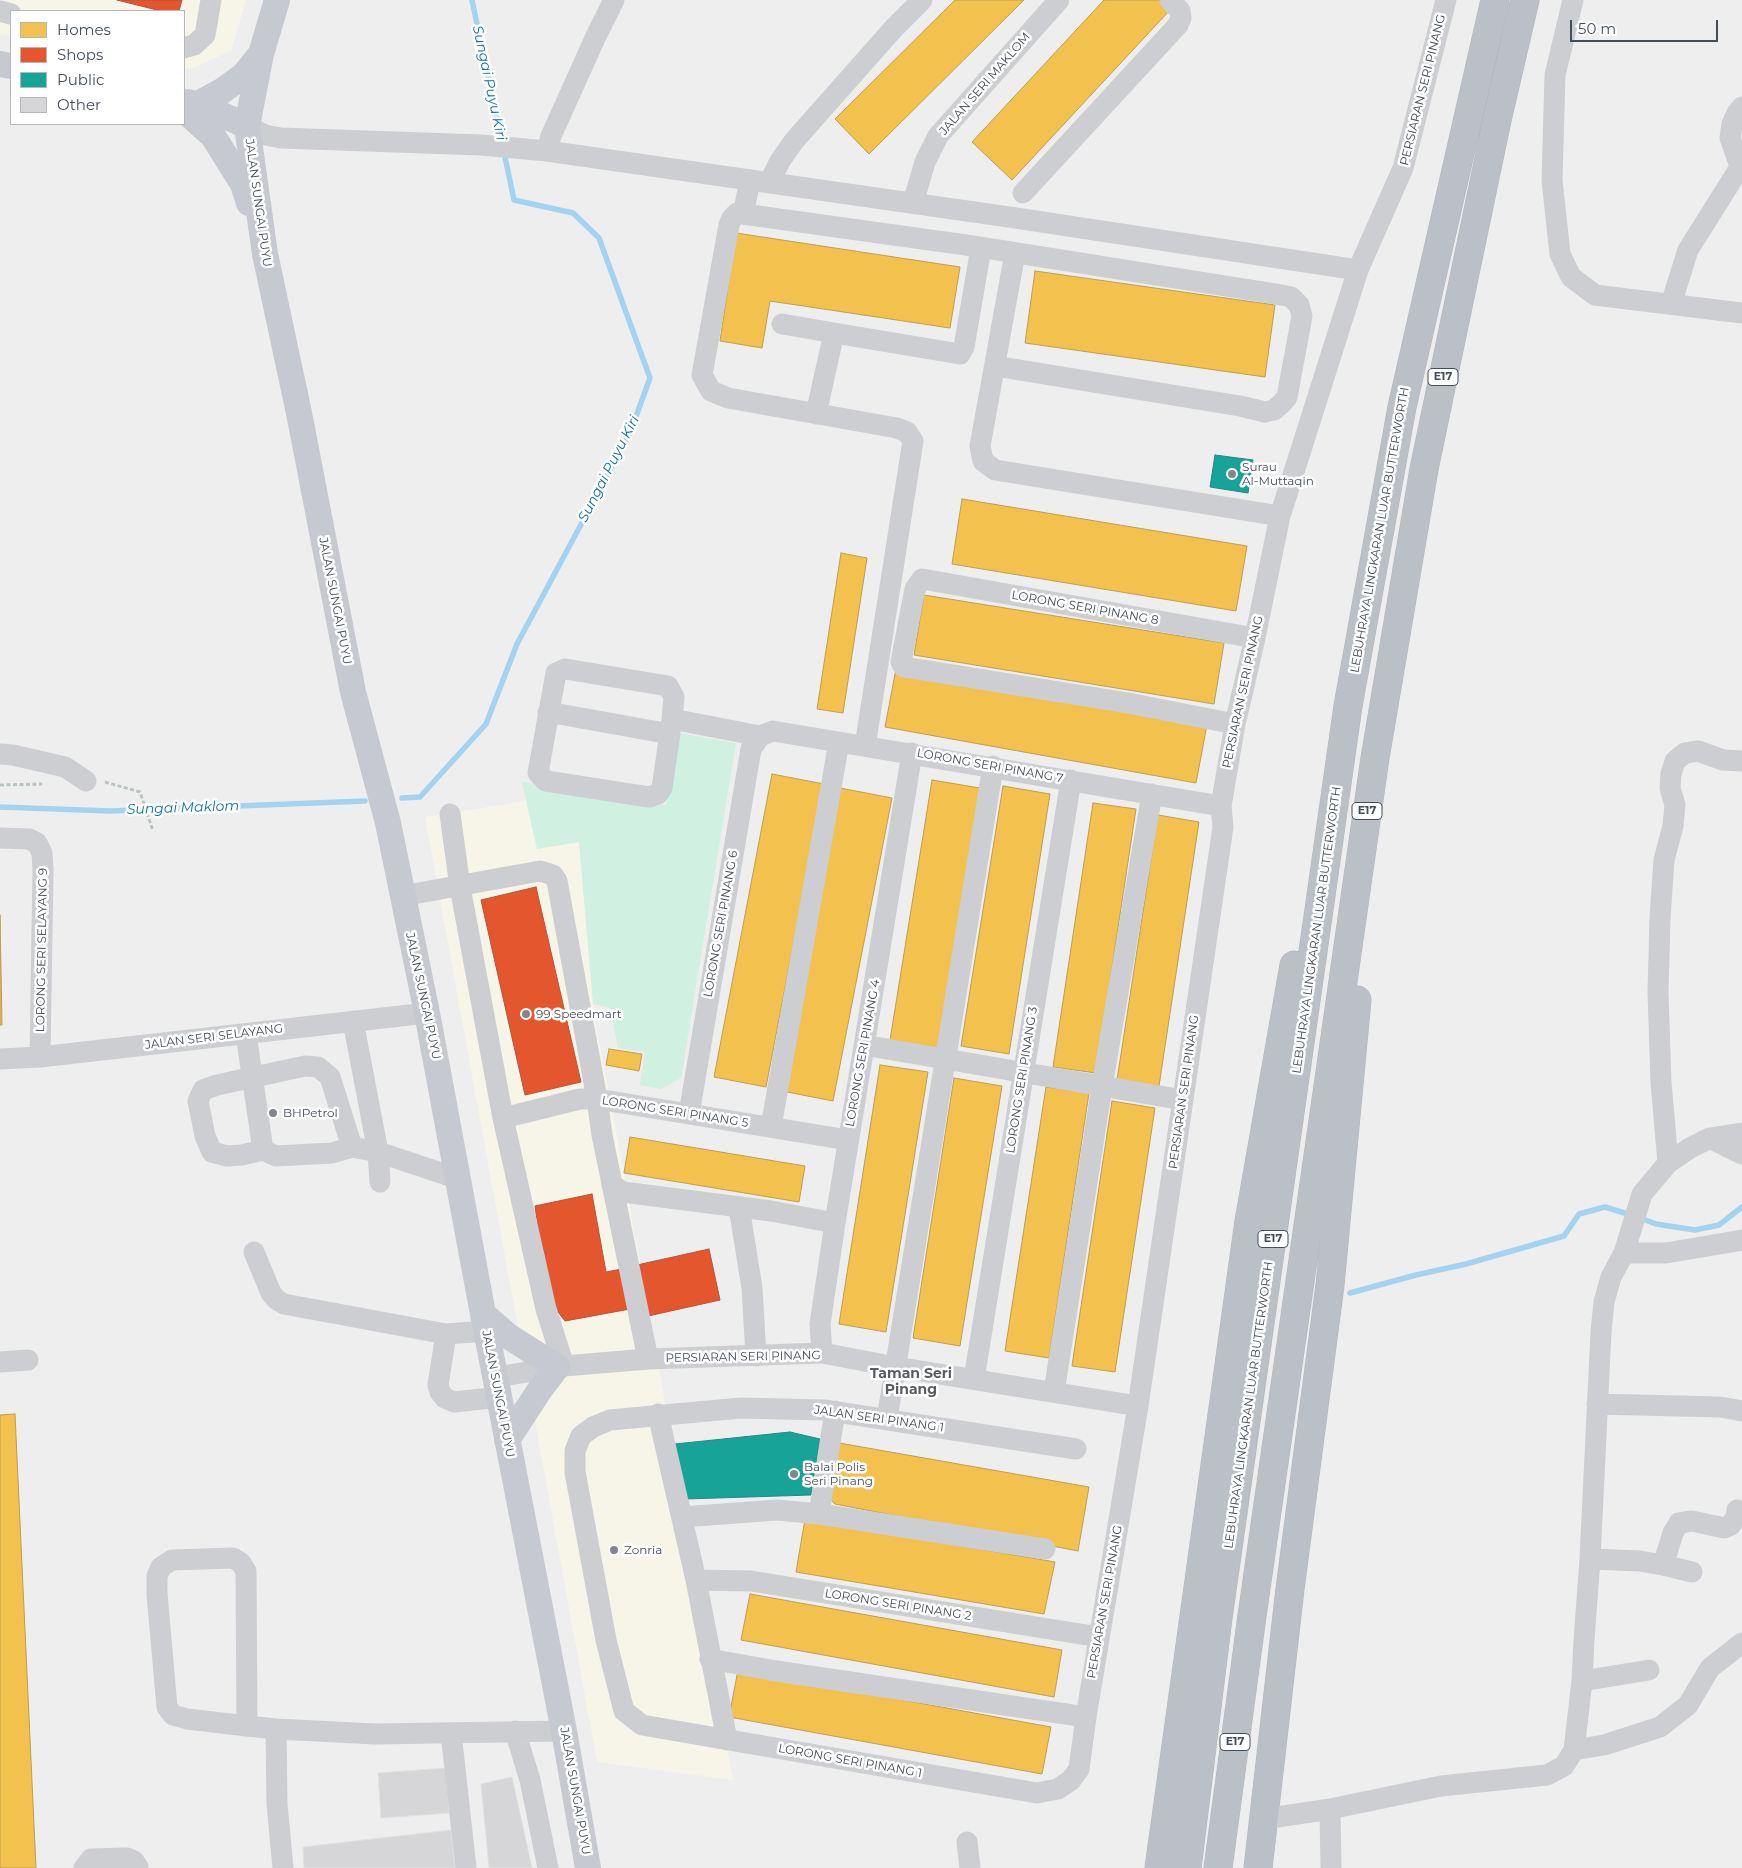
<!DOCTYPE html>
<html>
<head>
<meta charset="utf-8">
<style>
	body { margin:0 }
	#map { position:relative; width:1742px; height:1868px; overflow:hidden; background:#efeeee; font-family:Montserrat,sans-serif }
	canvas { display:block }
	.legend { position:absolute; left:10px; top:10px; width:175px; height:115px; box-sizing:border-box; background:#fff; border:1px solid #b4b8bd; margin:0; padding:6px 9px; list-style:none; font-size:15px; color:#444d5b }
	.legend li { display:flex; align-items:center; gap:10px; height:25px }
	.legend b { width:25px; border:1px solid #b4b8bd }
	.scale { position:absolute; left:1570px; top:20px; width:148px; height:22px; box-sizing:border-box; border:2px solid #444d5b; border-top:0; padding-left:6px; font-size:15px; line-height:18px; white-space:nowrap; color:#444d5b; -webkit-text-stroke:4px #fff; paint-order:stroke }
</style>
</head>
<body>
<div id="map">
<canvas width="1742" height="1868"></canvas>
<ul class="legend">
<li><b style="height:14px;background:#f2c14e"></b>Homes</li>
<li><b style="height:14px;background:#e4572e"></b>Shops</li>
<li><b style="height:14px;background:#17a398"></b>Public</li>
<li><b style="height:14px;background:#d6d6d8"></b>Other</li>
</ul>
<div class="scale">50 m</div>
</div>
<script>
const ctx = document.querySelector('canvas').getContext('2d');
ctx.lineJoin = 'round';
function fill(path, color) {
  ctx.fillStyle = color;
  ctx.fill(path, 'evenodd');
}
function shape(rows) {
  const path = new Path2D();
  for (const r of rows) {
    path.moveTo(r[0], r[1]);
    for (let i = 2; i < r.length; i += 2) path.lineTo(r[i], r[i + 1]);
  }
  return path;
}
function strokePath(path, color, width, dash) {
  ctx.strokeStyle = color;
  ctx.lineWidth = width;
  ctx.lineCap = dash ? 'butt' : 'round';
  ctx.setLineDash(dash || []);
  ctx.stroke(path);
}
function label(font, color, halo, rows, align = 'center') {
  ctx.font = font + ' Montserrat,sans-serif';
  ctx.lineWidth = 5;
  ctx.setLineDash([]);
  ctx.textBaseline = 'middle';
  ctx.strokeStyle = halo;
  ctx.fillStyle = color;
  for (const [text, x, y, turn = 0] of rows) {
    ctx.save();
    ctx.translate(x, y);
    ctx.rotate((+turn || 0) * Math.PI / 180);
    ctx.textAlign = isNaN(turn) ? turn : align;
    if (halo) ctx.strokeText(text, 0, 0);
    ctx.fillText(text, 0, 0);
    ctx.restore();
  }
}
fill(shape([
	[0,0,246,0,231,51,190,69,184,68,184,11,11,11,11,36,0,34],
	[526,801,537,848,579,842,596,1026,607,1081,733,1780,597,1762,425,817]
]), '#f7f4e8');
fill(shape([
	[678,733,736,743,681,1078,661,1089,640,1085,645,1052,618,1048,610,1008,593,1004,579,842,537,849,522,782,666,805]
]), '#d0f0e1');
const homes = shape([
	[955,0,1024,0,869,154,835,119,955,0],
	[1104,0,1160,0,1170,10,1012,180,972,142,1104,0],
	[736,233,960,267,950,328,770,301,762,348,720,341,736,233],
	[1035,271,1275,305,1265,377,1025,343,1035,271],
	[962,499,1247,546,1236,611,952,564,962,499],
	[841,553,867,558,843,713,817,709,841,553],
	[924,595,1224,643,1214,704,914,655,924,595],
	[896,669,1207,725,1196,783,885,727,896,669],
	[772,774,824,784,766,1087,714,1077,772,774],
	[932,780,980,788,938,1048,890,1040,932,780],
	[1003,786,1050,794,1009,1054,961,1046,1003,786],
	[840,788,892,798,833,1101,782,1091,840,788],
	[1093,803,1136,809,1096,1073,1053,1067,1093,803],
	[1158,815,1199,822,1159,1086,1117,1080,1158,815],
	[0,915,2,1025,0,1025,0,915],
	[609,1049,642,1054,639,1071,606,1065,609,1049],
	[880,1065,928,1072,886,1332,839,1324,880,1065],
	[954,1078,1002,1086,960,1346,913,1338,954,1078],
	[1046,1087,1089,1093,1049,1358,1005,1351,1046,1087],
	[1112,1101,1155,1108,1115,1372,1072,1366,1112,1101],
	[630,1137,805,1166,799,1202,624,1173,630,1137],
	[15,1414,36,1868,0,1868,0,1415,15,1414],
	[839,1443,1089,1487,1078,1551,835,1504,830,1499,839,1443],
	[805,1519,1055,1562,1044,1614,796,1572,805,1519],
	[750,1594,1062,1650,1054,1697,741,1640,750,1594],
	[738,1670,1051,1727,1042,1774,729,1717,738,1670]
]);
fill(homes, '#f2c14e');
strokePath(homes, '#be9e52', 1);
const shops = shape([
	[117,0,182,0,179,11,161,11,117,0],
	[536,887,581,1082,525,1095,481,900,536,887],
	[592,1194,606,1272,622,1269,630,1309,565,1321,548,1299,535,1206,592,1194],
	[709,1249,720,1300,648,1316,637,1265,709,1249]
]);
fill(shops, '#e4572e');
strokePath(shops, '#b4543c', 1);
const public = shape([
	[1215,455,1253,460,1248,493,1210,487,1215,455],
	[790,1432,820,1439,811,1495,685,1499,675,1444,790,1432]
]);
fill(public, '#17a398');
strokePath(public, '#248986', 1);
strokePath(shape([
	[472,0,502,143],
	[402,798,420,797,486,724,517,644,630,433,650,378,599,238,573,213,514,200,504,152],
	[0,807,110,811,365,801],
	[1640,1218,1656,1224,1695,1230,1719,1225,1742,1207],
	[1350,1293,1416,1275,1466,1264,1564,1236,1579,1214,1605,1207,1631,1215]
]), '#a3d3f0', 5.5);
const building = shape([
	[446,1768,449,1813,381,1818,378,1773,446,1768],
	[512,1777,532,1868,489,1868,481,1784,512,1777],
	[451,1830,455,1868,304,1868,303,1847,451,1830]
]);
fill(building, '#d6d6d8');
strokePath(building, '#e0e0e1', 1);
const highway = shape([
	[1159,1868,1249,1221,1294,965],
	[1187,1868,1218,1618,1348,706,1402,407,1495,0],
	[1218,1868,1252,1616,1375,758,1424,469,1497,120,1525,0],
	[1258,1868,1290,1589,1330,1285,1357,1000]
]);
strokePath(highway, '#b2b6be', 29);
strokePath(shape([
	[105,782,140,792,153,831],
	[0,785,42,784]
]), '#b7c4c3', 3, [4, 2.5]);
strokePath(shape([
	[1573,0,1555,75,1552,180,1560,254,1571,277,1595,295,1742,313],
	[0,11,11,14],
	[184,48,194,45,205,35,211,0],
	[247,126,265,135,281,138,481,145,547,151,1009,217,1358,270],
	[547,151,551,136,596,36,614,0],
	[1740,166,1730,138,1732,124,1737,113,1742,107],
	[750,181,743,214,737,213,732,218,729,225,702,375,711,391,728,398,897,428,907,432,913,441,865,746],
	[769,183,780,161,794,141,894,28,922,0],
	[1023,193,1178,25,1181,18,1180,11,1170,0],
	[913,203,925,162,938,136,1059,0],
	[743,214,973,246,1276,294,1291,297,1299,305,1302,316,1287,397,1282,403,1274,410,1265,412,1240,406,995,366],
	[1015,253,980,446,983,461,995,470,1280,516],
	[1671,304,1688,250,1742,164],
	[782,324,834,333,816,414],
	[834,333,960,354,964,347,981,248],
	[565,669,668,686,674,697,672,719,662,788,658,794,649,797,546,781,538,773,556,673,565,669],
	[548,712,670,734],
	[672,719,760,736],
	[1235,724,1128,703,904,667,901,662,915,589,922,579,1255,638],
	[760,736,773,731,1221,806],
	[0,754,13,755,65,767,86,781],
	[450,814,460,887,503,1118,546,1309,564,1366],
	[0,838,29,839,37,843,42,853,43,868,40,1057],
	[402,896,540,871,553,875,557,881,597,1099,602,1135,648,1359],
	[353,1021,378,1152,380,1182],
	[246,1034,263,1150,276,1156,332,1153,352,1147,378,1152,459,1179],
	[864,1045,1183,1100],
	[0,1059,40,1057,427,1013],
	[689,1114,751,749,760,736],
	[503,1118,580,1099,597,1099,848,1140],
	[771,1127,839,742],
	[1710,1138,1742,1154],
	[263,1150,242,1155,227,1156,212,1152,205,1136,198,1101,203,1090,217,1085,305,1066,318,1067,330,1077,352,1147],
	[1668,1163,1661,1082,1658,993,1660,918,1664,860,1673,826,1675,805,1670,788,1671,774,1675,761,1685,753,1698,751,1723,760,1742,761],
	[612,1185,623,1192,771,1211,835,1223],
	[739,1207,752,1288,756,1356],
	[254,1252,271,1293,277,1300,284,1304,446,1334,486,1331],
	[1624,1253,1666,1253,1742,1240],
	[446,1334,438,1385,440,1392,445,1398,454,1402,500,1397],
	[822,1353,820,1324,835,1223,912,753],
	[0,1362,28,1360],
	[496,1377,564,1366,648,1359,822,1353,896,1367,1138,1406],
	[974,1379,1071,780],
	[1054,1392,1102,1086,1152,794],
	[1597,1404,1720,1407,1742,1411],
	[658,1414,696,1580,727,1740],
	[887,1419,993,766],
	[1076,1449,824,1410,741,1408,610,1420,593,1427,581,1436,575,1451,575,1472,606,1640,624,1711,642,1725,1037,1793,1058,1789,1071,1780,1079,1769,1086,1717,1138,1406,1223,827,1221,806,1235,724,1255,638,1280,516,1358,270,1403,168,1446,0],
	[819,1514,835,1411],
	[682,1517,777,1510,819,1514,1045,1549],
	[1590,1559,1640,1561,1663,1565,1692,1572],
	[1663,1565,1673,1533,1679,1523,1692,1521,1724,1528,1731,1525,1736,1517,1737,1510],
	[696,1580,751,1581,1099,1637],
	[710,1659,776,1671,1086,1717],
	[1582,1681,1649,1670],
	[247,1726,246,1571,241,1563,233,1558,172,1560,161,1567,157,1576,157,1594,167,1707,173,1715,187,1719,247,1726,276,1729,375,1734,564,1731],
	[276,1729,277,1804,283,1868],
	[515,1731,530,1780,548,1868],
	[451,1733,466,1868],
	[1574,1750,1604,1745,1660,1727,1688,1705,1710,1668,1742,1643],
	[1330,1809,1331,1868],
	[1264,1819,1330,1809,1441,1786,1547,1775,1564,1766,1574,1750,1582,1681,1584,1640,1590,1559,1601,1332,1604,1302,1611,1277,1624,1253,1642,1194,1668,1163,1690,1148,1710,1138,1742,1133],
	[967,1842,970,1868],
	[84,1868,91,1859,127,1858,134,1861,138,1867]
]), '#ccced1', 21);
strokePath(shape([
	[277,0,261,54,247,126,265,254,299,413,353,692,388,823,427,1013,483,1314,564,1731,588,1868],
	[0,64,11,66],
	[187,102,198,104,247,126],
	[198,104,222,91,244,75,261,54],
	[184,110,213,136,243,184,249,203],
	[483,1314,508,1336,557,1367,541,1388,507,1440]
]), '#c6c9cf', 26);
strokePath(highway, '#bbbfc6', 28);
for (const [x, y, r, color] of [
	[1232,474,5,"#80858e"],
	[526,1014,5,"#80858e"],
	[273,1113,5,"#80858e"],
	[794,1474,5,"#80858e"],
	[614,1550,5,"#80858e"]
]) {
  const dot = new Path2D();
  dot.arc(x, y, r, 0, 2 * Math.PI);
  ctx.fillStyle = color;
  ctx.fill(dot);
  strokePath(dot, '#fff', 2);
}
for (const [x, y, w] of [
	[1443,377,30],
	[1367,811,30],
	[1273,1239,30],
	[1235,1742,30]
]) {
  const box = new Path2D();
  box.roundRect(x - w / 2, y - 8.5, w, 17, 4);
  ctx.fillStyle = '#fff';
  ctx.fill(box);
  strokePath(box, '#444d5b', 1);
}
label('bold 11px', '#444d5b', null, [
	["E17",1443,377],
	["E17",1367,811],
	["E17",1273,1239],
	["E17",1235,1742]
]);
label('12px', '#444d5b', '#fff', [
	["JALAN SERI MAKLOM",985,84,-49],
	["PERSIARAN SERI PINANG",1423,90,-76],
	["JALAN SUNGAI PUYU",258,203,82],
	["LEBUHRAYA LINGKARAN LUAR BUTTERWORTH",1380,530,-80],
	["JALAN SUNGAI PUYU",335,601,79],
	["LORONG SERI PINANG 8",1085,608,10],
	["PERSIARAN SERI PINANG",1243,692,-78],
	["LORONG SERI PINANG 7",990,766,10],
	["LORONG SERI PINANG 6",721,924,-80],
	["LEBUHRAYA LINGKARAN LUAR BUTTERWORTH",1317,930,-82],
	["LORONG SERI SELAYANG 9",42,950,-89],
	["JALAN SUNGAI PUYU",423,996,78],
	["JALAN SERI SELAYANG",214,1037,-7],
	["LORONG SERI PINANG 4",863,1053,-80],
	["LORONG SERI PINANG 3",1022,1080,-81],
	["PERSIARAN SERI PINANG",1184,1092,-82],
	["LORONG SERI PINANG 5",675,1112,9],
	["PERSIARAN SERI PINANG",743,1357,-1],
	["JALAN SUNGAI PUYU",498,1394,79],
	["LEBUHRAYA LINGKARAN LUAR BUTTERWORTH",1249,1405,-82],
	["JALAN SERI PINANG 1",879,1419,8],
	["PERSIARAN SERI PINANG",1105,1602,-80],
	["LORONG SERI PINANG 2",898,1605,9],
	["LORONG SERI PINANG 1",850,1761,10],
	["JALAN SUNGAI PUYU",575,1791,80]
]);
label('12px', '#444d5b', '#fff', [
	["Surau",1242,467],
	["Al-Muttaqin",1242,481],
	["99 Speedmart",536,1014],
	["BHPetrol",283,1113],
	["Balai Polis",804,1467],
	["Seri Pinang",804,1481],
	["Zonria",624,1550]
], 'left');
label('italic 14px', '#0470af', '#fff', [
	["Sungai Puyu Kiri",489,83,78],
	["Sungai Puyu Kiri",609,469,-63],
	["Sungai Maklom",183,808,-2]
]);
label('bold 14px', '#595c62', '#fff', [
	["Taman Seri",911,1374],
	["Pinang",911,1390]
]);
</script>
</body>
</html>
